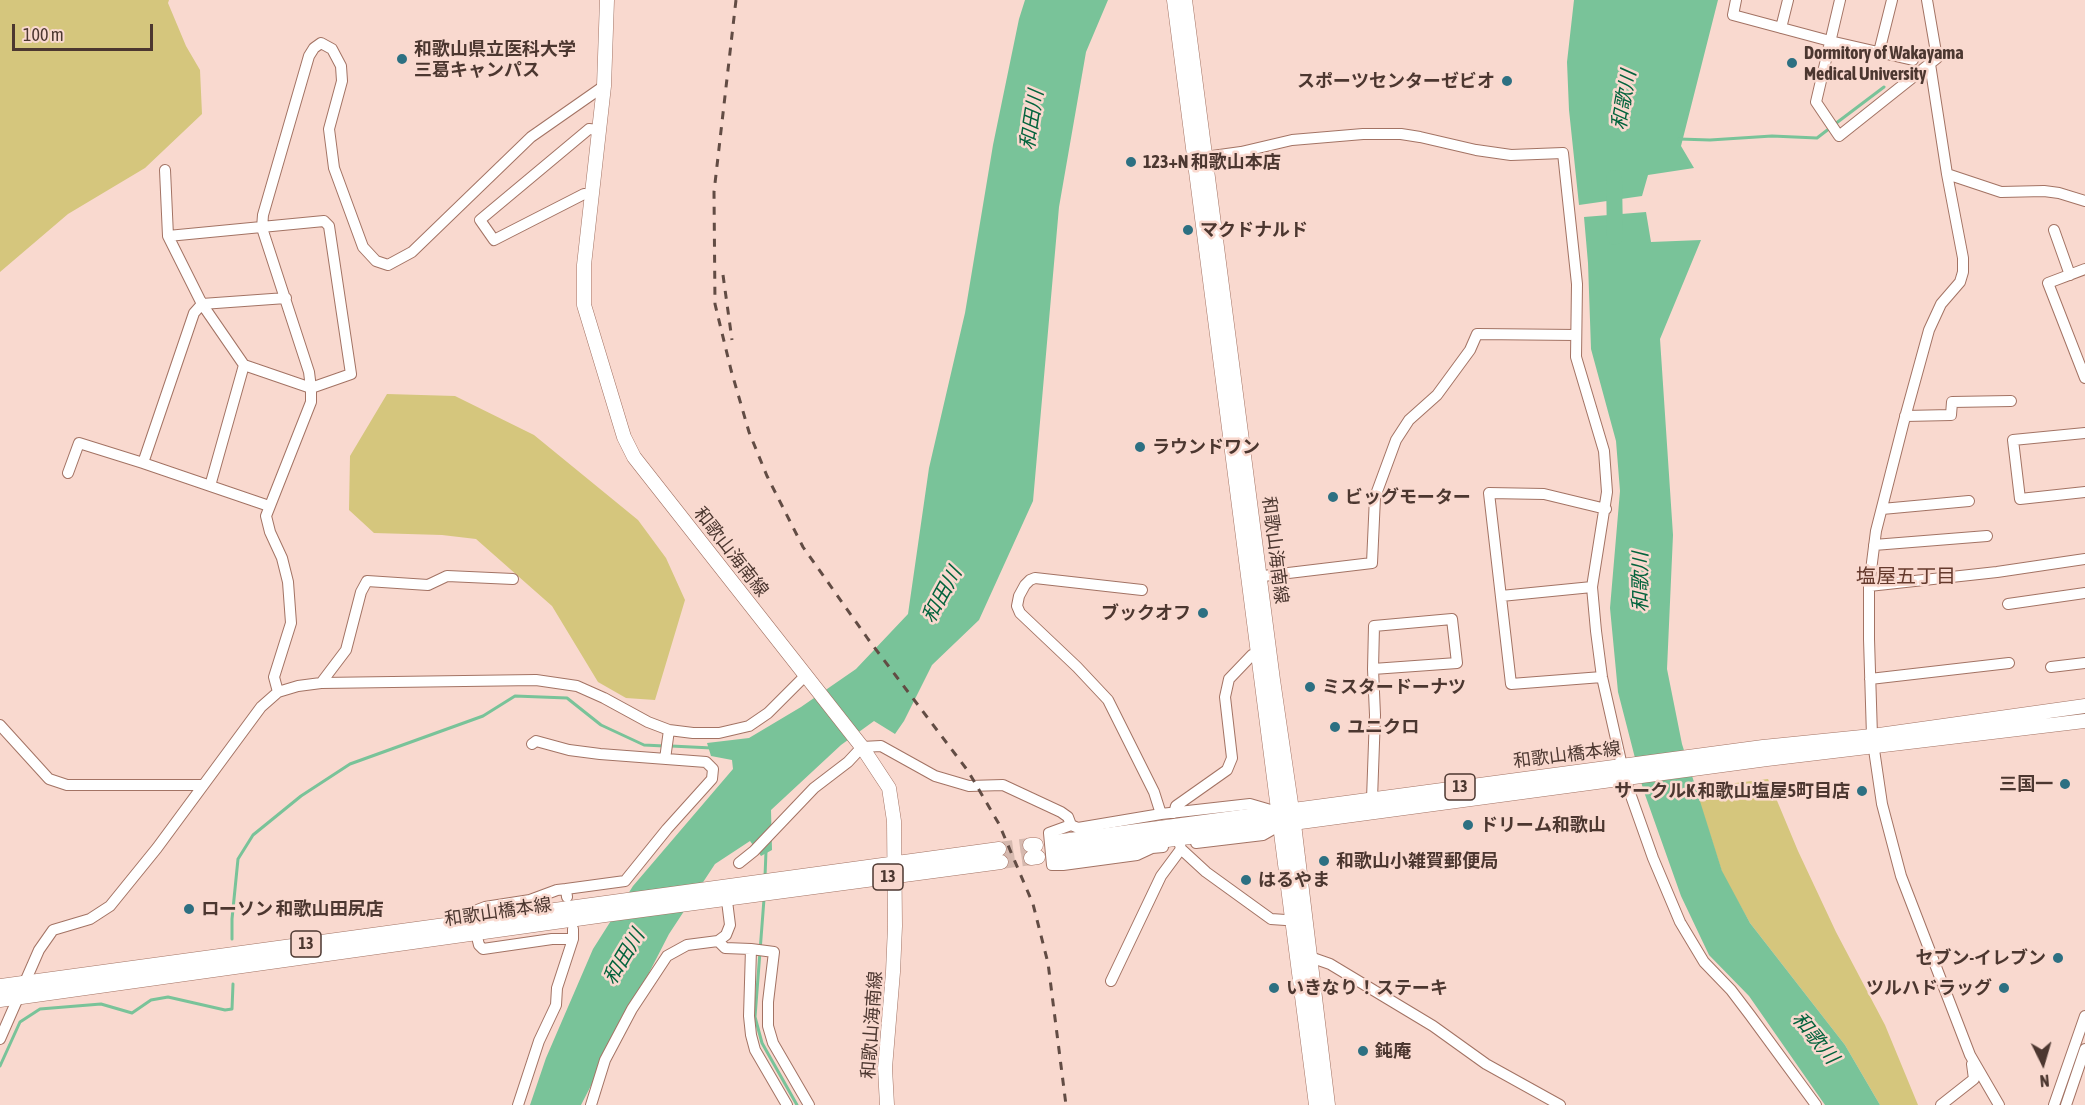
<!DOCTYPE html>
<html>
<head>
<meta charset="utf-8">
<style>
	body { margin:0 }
	#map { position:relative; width:2085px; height:1105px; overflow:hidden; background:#f9d9cf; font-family:"Asap Condensed",sans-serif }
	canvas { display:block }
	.north { position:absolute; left:2013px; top:1033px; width:60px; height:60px; -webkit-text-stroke:4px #f9d9cf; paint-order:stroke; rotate:175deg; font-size:16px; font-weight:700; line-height:24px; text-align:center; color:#4c3730 }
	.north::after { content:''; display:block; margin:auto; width:21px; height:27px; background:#4c3730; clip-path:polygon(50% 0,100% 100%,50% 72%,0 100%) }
	.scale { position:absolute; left:12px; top:24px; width:141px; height:27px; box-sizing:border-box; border:3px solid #4c3730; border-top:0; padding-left:8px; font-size:18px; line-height:21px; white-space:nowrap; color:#4c3730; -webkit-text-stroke:4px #f9d9cf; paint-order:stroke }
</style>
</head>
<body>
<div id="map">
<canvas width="2085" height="1105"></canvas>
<div class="north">N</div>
<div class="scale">100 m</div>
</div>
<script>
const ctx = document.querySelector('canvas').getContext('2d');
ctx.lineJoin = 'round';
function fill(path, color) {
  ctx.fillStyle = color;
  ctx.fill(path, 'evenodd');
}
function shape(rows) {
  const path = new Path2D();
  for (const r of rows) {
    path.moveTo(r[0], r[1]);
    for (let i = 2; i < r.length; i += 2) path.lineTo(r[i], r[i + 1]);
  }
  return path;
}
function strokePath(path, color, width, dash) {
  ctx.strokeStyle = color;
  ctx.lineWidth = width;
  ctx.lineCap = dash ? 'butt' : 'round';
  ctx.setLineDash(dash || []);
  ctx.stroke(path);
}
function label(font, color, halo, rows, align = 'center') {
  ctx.font = font + ' "Asap Condensed","Noto Sans JP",sans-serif';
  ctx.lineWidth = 5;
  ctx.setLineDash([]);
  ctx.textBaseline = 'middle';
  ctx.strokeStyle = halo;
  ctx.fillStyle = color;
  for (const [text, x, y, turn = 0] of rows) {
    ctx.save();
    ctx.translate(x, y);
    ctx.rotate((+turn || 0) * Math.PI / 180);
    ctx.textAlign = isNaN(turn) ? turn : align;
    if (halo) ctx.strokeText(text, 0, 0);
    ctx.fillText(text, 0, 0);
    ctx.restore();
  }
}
fill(shape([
	[0,0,169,0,168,3,186,46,200,70,202,114,145,168,68,214,0,272],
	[387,394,455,396,534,435,638,520,666,558,685,600,655,700,626,698,598,682,552,606,476,539,442,535,374,533,349,510,350,456],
	[1768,779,1798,851,1836,932,1885,1025,1918,1105,1880,1105,1845,1045,1750,923,1723,875,1695,788]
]), '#d5c67d');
fill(shape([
	[1025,0,1108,0,1086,52,1059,207,1033,501,979,620,932,665,904,721,895,734,874,721,841,745,771,810,772,850,761,856,750,841,715,864,669,934,581,1105,530,1105,546,1058,593,949,633,886,733,769,732,760,711,756,707,743,749,738,801,707,856,669,908,614,929,468,965,313,993,145,1019,19],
	[1574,0,1718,0,1681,146,1694,168,1648,175,1642,196,1579,205,1569,110,1567,62],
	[1646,212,1651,242,1701,240,1660,339,1673,535,1667,669,1682,744,1722,871,1750,923,1845,1045,1880,1105,1825,1105,1749,996,1709,955,1681,896,1643,789,1618,692,1610,608,1620,491,1616,441,1591,349,1588,263,1584,217]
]), '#79c399');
strokePath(shape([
	[1835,124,1884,87],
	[1679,139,1710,140,1772,136,1817,138,1830,128],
	[671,746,712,748],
	[765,877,766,851],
	[764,899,755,1017,762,1043,797,1105],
	[232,939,232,919,238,859,253,835,301,796,350,764,483,716,515,696,567,698,601,725,644,745,664,746],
	[0,1066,20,1022,40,1009,101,1004,132,1013,151,1000,168,997,225,1010,232,1009,233,984]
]), '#79c399', 3);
strokePath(shape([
	[1614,178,1615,237]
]), '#79c399', 16);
strokePath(shape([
	[999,849,1030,845],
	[1001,862,1031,858]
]), '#d6b9af', 14, [14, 7]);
const minor = shape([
	[1736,0,1733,15,1830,41,1913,60],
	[1840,0,1816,102,1839,136,1937,58,1927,0],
	[1781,28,1788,0],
	[1879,52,1892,0],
	[1930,64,1947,174,1963,258,1963,272,1960,282,1941,304,1929,330,1904,421,1876,531,1869,586,1869,639,1872,736,1882,804,1901,876,1970,1055,1999,1105],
	[1198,158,1241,152,1292,140,1363,134,1401,134,1420,137,1476,150,1511,155,1563,153,1577,284,1576,357,1604,451,1607,492,1592,587,1596,631,1602,677,1625,779,1653,858,1680,922,1704,962,1731,990,1750,1015,1816,1105],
	[165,170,168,236,202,304,244,365,210,486],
	[1947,174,2001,192,2044,191,2059,193,2085,201],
	[592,195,584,194,494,240,480,220,589,129,599,130],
	[2054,230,2070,275],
	[168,236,324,221,329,226,351,374,311,388,244,365],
	[2085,269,2048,283,2085,378],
	[1905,416,1951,415,1952,402,2011,401],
	[2085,433,2013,440,2020,499,2085,492],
	[68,473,79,443,143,463],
	[269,506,143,463,194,313,202,304,286,298],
	[1882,509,1969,501],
	[1874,545,1987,536],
	[1255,577,1372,563,1375,497,1396,440,1409,420,1437,395,1470,350,1477,334,1576,335],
	[1869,586,1997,572,2085,559],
	[1142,590,1035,578,1030,580,1025,585,1019,596,1017,606,1020,613,1077,667,1108,700,1154,792,1161,814],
	[1501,596,1592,587],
	[2008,604,2085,593],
	[2051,667,2085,663],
	[1602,677,1511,684,1489,493,1544,494,1606,509],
	[1870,679,2009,663],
	[321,683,346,650,361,592,367,581,428,585,447,576,513,579],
	[278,692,274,677,291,623,288,582,282,558,270,532,266,516,311,402,311,388,309,372,262,228,263,215,309,56,314,48,321,43,332,49,341,66,342,81,329,129,334,168,363,247,376,261,388,265,412,252,531,137,604,86],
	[0,725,49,779,67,785,202,785],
	[532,744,536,741,569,750,600,754,706,762,713,769,712,779,667,829,625,881,566,889,567,897],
	[665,759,669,730],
	[1372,799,1375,715,1373,669,1374,626,1452,619,1457,663,1373,669],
	[1174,813,1176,806,1227,770,1232,758,1225,697,1229,679,1252,655,1265,653],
	[1196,843,1263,835,1277,827],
	[1163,847,1152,848,1137,855,1063,865,1052,865,1049,833,1071,825,1078,828,1161,814,1250,804,1274,811],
	[1181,849,1206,872,1271,919,1300,921],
	[739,863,754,851,814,788,848,762,862,747,881,746,935,776,969,786,1003,785,1061,812,1068,817,1071,825],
	[474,921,473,916,477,910,485,907,530,900,557,890,566,889],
	[476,933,479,945,483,949,552,939,573,939],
	[718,941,725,948,751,949,749,1016,751,1035,755,1050,787,1105],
	[751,949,774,952,768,1002,768,1026,773,1043,809,1105],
	[1305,958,1310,957,1330,964,1433,1026,1486,1064,1560,1105],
	[1111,981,1161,876,1181,849,1180,845],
	[0,1039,39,950,53,930,90,919,110,906,157,848,261,707,278,692,298,686,321,683,536,680,577,686,604,698,648,722,669,730,693,733,719,733,749,726,768,713,805,676],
	[518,1105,539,1041,556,1005,557,988,573,939,573,929],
	[591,1105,605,1060,632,1009,667,956,687,945,718,941,726,935,730,925,726,893],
	[1941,1105,1974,1079,1972,1064],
	[2054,1105,2085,1016],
	[2066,1105,2085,1049]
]);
const major = shape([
	[607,0,604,86,584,265,584,305,624,437,634,457,862,747,889,788,894,821,895,926,893,972,885,1068,887,1105],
	[1174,0,1316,1105],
	[1185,0,1273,680,1294,824,1328,1105],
	[1055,842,1763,747,1872,736,2085,706],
	[1030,845,1036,845],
	[1056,855,1767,759,2085,721],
	[1031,858,1038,857],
	[0,986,999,849],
	[0,1000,605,915,1001,862]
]);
strokePath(minor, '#a37364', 12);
strokePath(major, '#a37364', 15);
strokePath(minor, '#fff', 10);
strokePath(major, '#fff', 14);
strokePath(shape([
	[736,0,714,192,715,304,731,370,749,432,767,476,803,547,868,639,968,771,999,824,1033,904,1048,963,1066,1105],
	[723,275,732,340]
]), '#624c44', 3, [8, 8]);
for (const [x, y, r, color] of [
	[402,59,6,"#2d7082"],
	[1792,63,6,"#2d7082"],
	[1507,81,6,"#2d7082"],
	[1131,162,6,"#2d7082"],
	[1188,230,6,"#2d7082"],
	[1140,447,6,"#2d7082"],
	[1333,497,6,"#2d7082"],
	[1203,613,6,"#2d7082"],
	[1310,687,6,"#2d7082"],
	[1335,727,6,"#2d7082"],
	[2065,784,6,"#2d7082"],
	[1862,791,6,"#2d7082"],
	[1468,825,6,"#2d7082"],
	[1324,861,6,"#2d7082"],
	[1246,880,6,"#2d7082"],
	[189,909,6,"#2d7082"],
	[2058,958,6,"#2d7082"],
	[1274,988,6,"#2d7082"],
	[2004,988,6,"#2d7082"],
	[1363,1051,6,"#2d7082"]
]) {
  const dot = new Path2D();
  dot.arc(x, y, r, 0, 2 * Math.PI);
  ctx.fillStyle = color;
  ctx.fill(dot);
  strokePath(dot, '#f9d9cf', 2);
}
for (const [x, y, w] of [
	[1460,787,30],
	[888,877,30],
	[306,944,30]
]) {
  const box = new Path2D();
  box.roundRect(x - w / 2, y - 13, w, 26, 4.5);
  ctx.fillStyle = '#f9d9cf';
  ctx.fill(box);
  strokePath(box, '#4c3730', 1.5);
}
label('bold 16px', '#4c3730', null, [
	["13",1460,787],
	["13",888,877],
	["13",306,944]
]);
label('bold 18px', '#4c3730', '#f9d9cf', [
	["和歌山県立医科大学",414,49],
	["三葛キャンパス",414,70],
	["Dormitory of Wakayama",1804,53],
	["Medical University",1804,74],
	["スポーツセンターゼビオ",1495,81,"right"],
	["123+N 和歌山本店",1143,162],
	["マクドナルド",1200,230],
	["ラウンドワン",1152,447],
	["ビッグモーター",1345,497],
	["ブックオフ",1191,613,"right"],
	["ミスタードーナツ",1322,687],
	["ユニクロ",1347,727],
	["三国一",2053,784,"right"],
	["サークルK 和歌山塩屋5町目店",1850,791,"right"],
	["ドリーム和歌山",1480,825],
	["和歌山小雑賀郵便局",1336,861],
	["はるやま",1258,880],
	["ローソン 和歌山田尻店",201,909],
	["セブン-イレブン",2046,958,"right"],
	["いきなり！ステーキ",1286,988],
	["ツルハドラッグ",1992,988,"right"],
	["鈍庵",1375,1051]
], 'left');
label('18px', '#4c3730', '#f9d9cf', [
	["和歌山海南線",1275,550,83],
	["和歌山海南線",731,552,52],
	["和歌山橋本線",1567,755,-7],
	["和歌山橋本線",498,912,-8],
	["和歌山海南線",872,1025,-86]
]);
label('italic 20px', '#03633c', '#f9d9cf', [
	["和歌川",1624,100,-80],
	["和田川",1032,120,-81],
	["和歌川",1641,582,-90],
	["和田川",942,595,-61],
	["和田川",624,957,-59],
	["和歌川",1815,1038,51]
]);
label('20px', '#653a2d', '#f9d9cf', [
	["塩屋五丁目",1906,577]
]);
</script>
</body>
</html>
